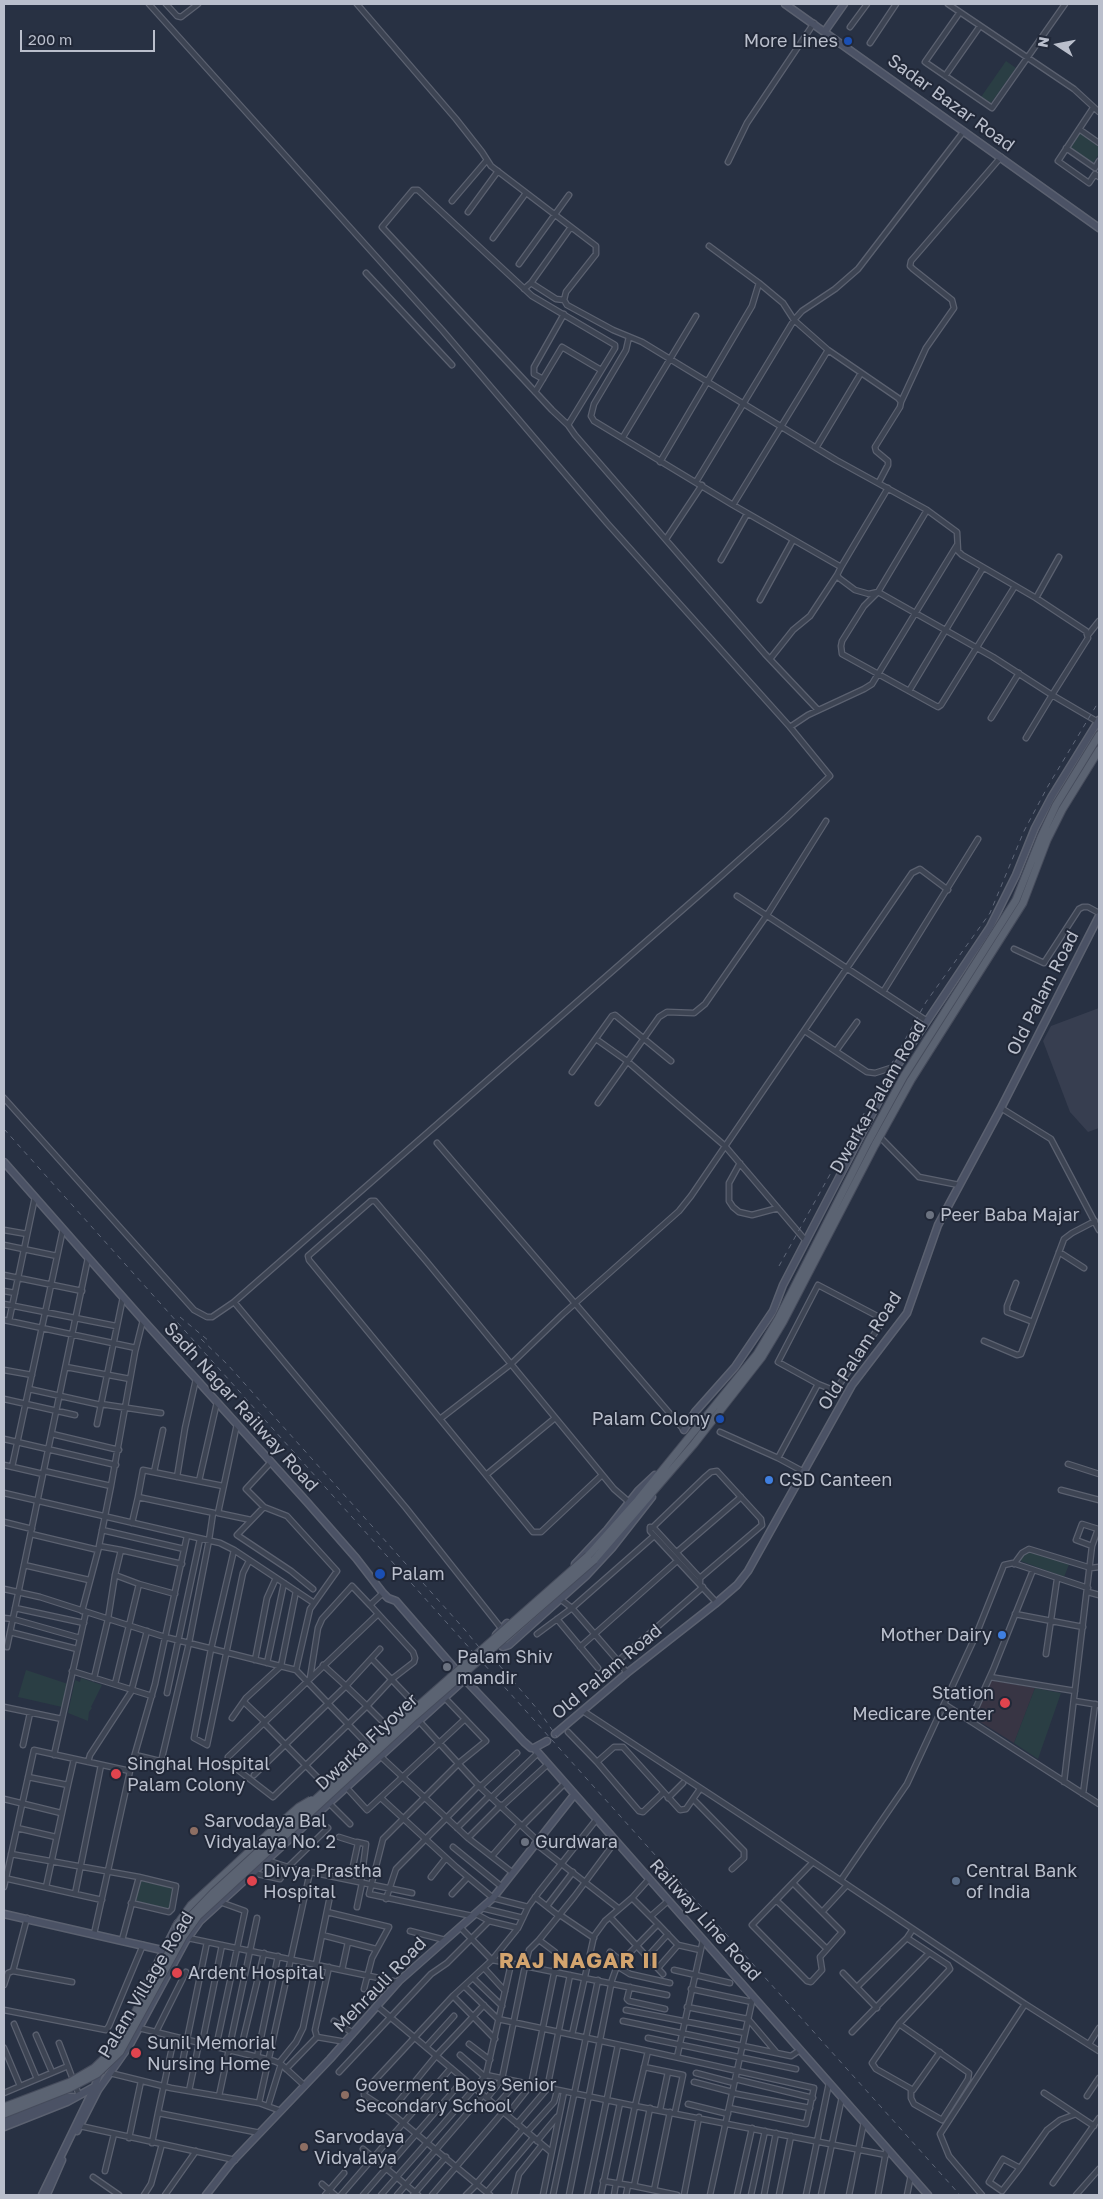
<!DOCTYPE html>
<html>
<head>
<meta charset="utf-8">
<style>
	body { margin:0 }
	#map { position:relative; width:1103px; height:2199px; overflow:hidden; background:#283143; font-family:"Golos Text",sans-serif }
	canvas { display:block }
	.frame { position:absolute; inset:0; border:5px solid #babfcc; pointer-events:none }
	.north { position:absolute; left:1033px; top:20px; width:50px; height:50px; -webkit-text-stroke:4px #212838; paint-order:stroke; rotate:281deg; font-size:14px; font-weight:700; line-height:20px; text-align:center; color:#babfcc }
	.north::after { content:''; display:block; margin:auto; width:18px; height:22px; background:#babfcc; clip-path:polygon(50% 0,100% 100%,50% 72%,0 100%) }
	.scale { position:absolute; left:20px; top:30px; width:135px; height:22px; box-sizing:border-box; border:2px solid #babfcc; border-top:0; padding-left:6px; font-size:15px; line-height:18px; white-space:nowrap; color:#babfcc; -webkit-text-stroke:4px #212838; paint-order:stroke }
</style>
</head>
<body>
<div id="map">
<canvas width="1103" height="2199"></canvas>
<div class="frame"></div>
<div class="north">N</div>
<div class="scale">200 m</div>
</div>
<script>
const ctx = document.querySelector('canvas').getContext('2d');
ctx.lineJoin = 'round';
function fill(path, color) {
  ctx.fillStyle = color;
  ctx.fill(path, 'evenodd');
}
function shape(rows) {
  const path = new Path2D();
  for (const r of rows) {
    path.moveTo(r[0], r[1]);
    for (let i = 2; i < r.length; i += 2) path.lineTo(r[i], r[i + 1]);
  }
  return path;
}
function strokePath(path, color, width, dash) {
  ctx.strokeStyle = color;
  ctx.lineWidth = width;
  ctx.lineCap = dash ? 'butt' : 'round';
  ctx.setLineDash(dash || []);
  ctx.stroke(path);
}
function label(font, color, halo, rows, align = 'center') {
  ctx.font = font + ' "Golos Text",sans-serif';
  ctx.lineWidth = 4;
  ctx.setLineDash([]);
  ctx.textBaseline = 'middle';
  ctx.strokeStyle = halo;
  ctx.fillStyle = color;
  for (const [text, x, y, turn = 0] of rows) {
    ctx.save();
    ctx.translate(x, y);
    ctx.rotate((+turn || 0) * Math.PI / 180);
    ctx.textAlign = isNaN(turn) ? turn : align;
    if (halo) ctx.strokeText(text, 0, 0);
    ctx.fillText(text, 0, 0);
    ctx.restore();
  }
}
fill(shape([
	[990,1680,1035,1688,1014,1743,974,1718]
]), '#383544');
fill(shape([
	[1099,1008,1099,1128,1088,1132,1070,1112,1043,1041,1051,1026]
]), '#373e50');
fill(shape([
	[1006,61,1016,68,991,103,981,97],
	[1080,133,1099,147,1099,154,1093,163,1070,147],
	[1029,1550,1070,1562,1064,1577,1018,1560],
	[26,1670,68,1684,62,1707,18,1697],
	[81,1678,102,1685,91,1707,92,1708,89,1712,88,1721,68,1713,75,1680,80,1682],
	[1035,1688,1061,1693,1038,1759,1014,1743],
	[139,1879,174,1887,170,1911,133,1902]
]), '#2a3e44');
const street = shape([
	[166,4,177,16,181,17,198,4],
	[357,4,456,119,482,152,491,166,596,246,596,254,566,292,564,300,567,305,613,330,642,342,836,460,927,510,957,532,958,551,962,555,1036,598,1086,631,1088,638,1052,695,1098,722],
	[948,4,1074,89,1099,112],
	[960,12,925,62,992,108,1065,4],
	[850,27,867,4],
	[870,43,896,4],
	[945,76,980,26],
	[1093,108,1058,161,1089,183,1095,174,1099,177],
	[1079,129,1099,143],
	[1066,148,1095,168,1099,161],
	[728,162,747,123,814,23],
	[452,201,487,160],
	[468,212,498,171],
	[493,238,526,193],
	[709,246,759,283,783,303,794,320,828,350,898,398,901,402,900,407,875,447,876,451,888,461,888,465,879,482],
	[519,264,569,195],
	[366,273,452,365],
	[531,283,556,299,564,300],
	[524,289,531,283,571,227],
	[629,337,626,350,594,404,591,416,594,421,733,505,841,567,888,488],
	[543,379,534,374,534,367,564,314],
	[535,392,562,347,601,370],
	[901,402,926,348,954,308,952,300,913,269,910,266,911,261,1001,157],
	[568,425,615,348,615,345,532,296,418,190,413,190,382,227,552,410,568,425,575,435,765,654,818,710],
	[623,437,696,316],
	[816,448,861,373],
	[660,462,752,306,759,283],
	[696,482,794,320,802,311,835,289,858,269,964,131],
	[733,505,828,350],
	[927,510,878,592,864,606,842,641,841,646,842,654,938,707,941,705,1015,586],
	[666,539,702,485],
	[721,560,747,514],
	[841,567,837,575,839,578,855,590,869,594,878,592,993,657,1052,695,1026,738],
	[1036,598,1059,557],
	[760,600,793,540],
	[1088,635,1099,621],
	[770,659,793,630,810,616,837,575],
	[909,691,983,568],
	[991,718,1019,673],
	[790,727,808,715,864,689,872,684,957,545],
	[737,896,927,1021],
	[1014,949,1044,963,1079,909,1083,907,1088,907,1099,913],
	[883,992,978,839],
	[805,1031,867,1072,875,1073,897,1066],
	[596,1039,627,1061,725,1146,806,1241],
	[836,1051,857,1022],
	[572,1072,612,1016,615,1015,671,1061],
	[4,1098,194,1310,207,1317,212,1317,234,1302,721,876,786,818,830,776,790,727,607,523,443,331,149,4],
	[598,1103,659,1017,667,1012,694,1013,705,1004,767,915,826,821],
	[1001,1108,1051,1139,1099,1230],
	[879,1136,919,1177,959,1185],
	[437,1143,684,1430],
	[740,1163,729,1183,729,1201,733,1207,739,1212,752,1215,778,1208],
	[4,1230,27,1234],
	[4,1245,57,1256],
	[1059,1252,1084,1268],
	[4,1275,82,1291],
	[1016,1283,1007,1306,1007,1312,1033,1322],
	[4,1291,15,1293],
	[234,1302,406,1508,501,1628],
	[4,1304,116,1326],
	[4,1320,136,1348],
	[9,1321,35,1197],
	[984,1341,1017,1355,1021,1354,1064,1239,1072,1233,1095,1221],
	[66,1367,130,1379],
	[4,1370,32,1375],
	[29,1389,101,1405],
	[4,1399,75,1415],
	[101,1404,161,1413],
	[440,1419,511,1364,563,1314,679,1211,691,1196,912,873,920,869,948,890],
	[97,1424,123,1297],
	[237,1424,218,1513,251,1520],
	[720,1432,778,1458,804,1472],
	[52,1434,119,1450],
	[4,1439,116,1465],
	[778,1458,818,1384,778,1362,818,1285,881,1318,883,1321,837,1388,833,1390,818,1384],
	[271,1462,246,1489,264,1507,237,1535,291,1571,313,1589],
	[1068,1464,1099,1474],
	[4,1465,43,1474],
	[12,1467,63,1229],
	[44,1471,111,1486,99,1546,121,1550],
	[154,1472,163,1430],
	[486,1475,555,1418],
	[602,1475,541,1532,533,1532,309,1260,308,1256,371,1201,375,1201,427,1262,614,1489,629,1502],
	[177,1477,185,1428,196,1379],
	[199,1481,217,1402],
	[111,1486,135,1352,143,1320],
	[1061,1490,1099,1500],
	[4,1493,220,1543,234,1550,314,1603],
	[138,1497,143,1470,223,1486],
	[264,1507,287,1516,337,1571,310,1609,296,1670],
	[4,1522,32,1529],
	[132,1523,138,1497,214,1513],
	[653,1527,704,1478,711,1472,717,1471,761,1519,762,1525,700,1578],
	[102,1530,184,1549],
	[31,1534,98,1550],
	[654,1536,572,1608,618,1661,703,1587],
	[234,1550,211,1649,194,1738,207,1745,243,1573,249,1561],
	[677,1552,741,1497],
	[1014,1564,1022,1553,1029,1549,1091,1568,1099,1567],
	[24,1565,89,1580],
	[115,1575,139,1584],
	[700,1583,700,1578,654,1528,650,1527,650,1531,716,1602],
	[4,1589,40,1597,165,1637,296,1670,372,1749],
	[1088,1592,1099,1595],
	[15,1608,84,1623],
	[82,1611,99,1547],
	[1015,1614,1083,1627],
	[4,1618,13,1619,80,1638],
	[557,1619,598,1668],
	[10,1632,77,1649],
	[537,1634,572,1608,560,1599],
	[7,1647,88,1258],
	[580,1647,677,1561],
	[1046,1654,1057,1579],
	[372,1659,415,1704],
	[255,1660,267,1598,276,1578],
	[618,1661,627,1673],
	[267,1663,284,1583],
	[323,1665,346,1686,380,1649],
	[72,1671,152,1696],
	[990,1677,1075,1691],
	[94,1678,108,1619,115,1575,121,1550,182,1564],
	[310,1678,318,1628,322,1619,352,1586,370,1605],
	[115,1684,139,1584,175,1594],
	[167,1693,200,1539],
	[445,1698,486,1741,459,1763,383,1839,369,1894,472,1916],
	[1075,1701,1099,1705],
	[244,1702,265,1722],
	[944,1704,1099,1804],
	[4,1707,62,1719],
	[583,1711,813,1862,1025,2004,1099,2051],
	[232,1718,246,1698,281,1666,296,1591],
	[419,1721,480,1787,538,1841],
	[970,1721,993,1670,1033,1570],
	[264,1723,326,1786],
	[568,1732,597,1762,639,1811,643,1812,663,1793],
	[23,1745,30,1713],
	[378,1754,468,1838,513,1873],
	[54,1755,86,1612],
	[135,1755,176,1765],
	[228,1757,377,1615],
	[88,1762,90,1755,131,1692,147,1631],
	[161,1762,189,1643,209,1540,213,1513],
	[597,1762,614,1747,623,1747,680,1810,686,1809,700,1789],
	[238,1770,273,1797,367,1706,389,1728],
	[254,1775,346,1686,367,1706,392,1679,414,1662,415,1658,413,1652,370,1605,383,1593],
	[28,1777,68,1785,46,1887],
	[1064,1782,1092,1546,1098,1529,1082,1524,1076,1540,1092,1546],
	[68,1785,74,1759],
	[346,1787,367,1810,465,1719],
	[480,1787,517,1753],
	[1083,1794,1095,1704],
	[492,1797,538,1753],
	[381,1798,456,1867,493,1898,528,1907],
	[668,1798,683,1783],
	[4,1799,61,1813],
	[693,1799,744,1851,744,1858,732,1869],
	[329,1803,350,1824],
	[502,1806,547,1765],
	[522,1826,564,1784],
	[17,1828,56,1837],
	[457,1828,489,1796],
	[339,1837,358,1843,350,1880],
	[468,1838,501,1805],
	[357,1842,366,1844,361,1882],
	[536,1844,618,1908],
	[453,1847,502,1887],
	[11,1854,139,1877,122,1940],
	[492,1856,520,1824],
	[266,1860,291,1868,412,1893],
	[253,1873,280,1879,288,1867,328,1828],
	[431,1877,446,1858],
	[4,1878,102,1900],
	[841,1880,907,1784,976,1635,1004,1565,1013,1563,1088,1588],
	[793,1883,842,1932,820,1957,822,1970,811,1982,807,1981,752,1925,813,1862],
	[4,1887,34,1750,130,1771],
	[75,1894,101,1765],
	[452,1894,468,1877],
	[535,1897,559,1916],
	[386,1899,396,1869,479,1785],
	[776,1900,827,1949],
	[131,1903,169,1912,172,1909,176,1886,139,1877],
	[547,1906,573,1872],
	[357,1907,362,1883],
	[482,1908,523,1918],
	[823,1911,847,1885],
	[327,1912,389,1927,372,1958,364,1989],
	[560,1915,594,1938],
	[651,1916,668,1901],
	[610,1917,663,1974],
	[489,1921,518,1928],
	[658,1924,678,1945],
	[460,1927,492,1960,525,1966,529,1950,539,1940,574,1897,615,1842],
	[410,1931,445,1940],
	[94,1934,130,1771,155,1684,187,1536],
	[322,1935,376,1949],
	[188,1938,398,1982],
	[907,1938,948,1965,950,1969,899,2024,872,2063,876,2069,913,2090,940,2052],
	[610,1952,621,1961],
	[648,1956,668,1934],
	[617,1966,630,1974,670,1983],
	[484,1968,505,1991],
	[658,1968,678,1945,700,1950],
	[342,1970,348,1942],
	[674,1970,730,1983],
	[13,1971,72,1982],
	[843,1973,877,2008],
	[473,1978,502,2006],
	[4,1985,8,1973,13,1971,27,1918],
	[464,1986,498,2019,648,2051,635,2106,886,2155],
	[630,1987,627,1999,629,2001,665,2009],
	[857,1987,907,1938,913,1929],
	[691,1989,752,2002],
	[377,2006,551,2152],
	[687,2007,748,2019,776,2052],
	[4,2010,106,2030,109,2026,143,1945],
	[626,2010,745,2033],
	[334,2021,353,2033],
	[623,2021,791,2056,800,2050],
	[14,2024,37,2079],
	[899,2024,969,2073,968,2079,942,2120,914,2104,911,2098,911,2090],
	[139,2028,274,2061,281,2064,305,2086],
	[156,2032,186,1972],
	[852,2032,929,1953],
	[36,2035,52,2072],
	[572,2035,594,1936,605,1921,632,1898],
	[317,2037,315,2030,329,1967],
	[174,2038,158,2113,260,2133],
	[648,2038,796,2069],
	[495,2039,453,1996,492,1960,518,1928,528,1907,539,1892,596,1820],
	[59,2043,79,2095],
	[202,2044,222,1945],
	[469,2044,490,2060],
	[1089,2044,1099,2028],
	[216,2047,245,1911,220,1902],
	[426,2047,454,2016],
	[4,2048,20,2086],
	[648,2051,814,2088,806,2124,729,2108],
	[240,2052,264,1953],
	[460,2055,485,2077],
	[436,2056,390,2112,490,2195],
	[436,2056,484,2005],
	[257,2057,278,1956],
	[677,2057,703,1940],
	[279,2063,296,2042,303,2028,330,1896],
	[182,2064,207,1942],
	[644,2067,683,2075,675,2112],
	[286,2069,317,2037,346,2042],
	[339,2072,431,1974,447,1963,489,1921,476,1914],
	[110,2073,171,2088,259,2103,281,2111],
	[696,2073,734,2083],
	[486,2075,635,2106,619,2183],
	[735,2079,813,2098],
	[694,2082,732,2092],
	[189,2091,199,2043],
	[4,2093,68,2066],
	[732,2093,810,2108],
	[1044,2093,1094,2126],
	[219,2096,257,1918],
	[1087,2096,1099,2078],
	[487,2098,502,2079,525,1966,667,1995],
	[259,2103,310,1872],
	[688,2104,728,2114],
	[268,2106,281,2064],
	[496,2106,517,2082],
	[650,2108,634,2186,677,2195],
	[660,2110,668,2072],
	[390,2112,364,2095,364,2092,453,1996],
	[507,2115,531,2085,557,1959,555,1952,539,1940],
	[517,2124,547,2089,570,1975],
	[80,2126,235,2160],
	[527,2132,554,2102,557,2091],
	[129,2138,141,2081],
	[537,2141,557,2117],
	[152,2143,158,2113],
	[363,2149,418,2195],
	[1020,2168,1002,2191,989,2182,1003,2159,1020,2168,1047,2130,1060,2120,1076,2114],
	[105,2171,114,2134],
	[93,2177,119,2195],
	[603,2181,634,2186],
	[477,2183,523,2129],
	[1053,2183,1099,2118],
	[322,2184,335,2195],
	[654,2190,670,2112],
	[487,2192,533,2138],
	[144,2195,151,2184,162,2144],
	[165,2195,196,2151],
	[325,2195,344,2173],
	[341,2195,451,2068],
	[363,2195,464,2079],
	[381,2195,486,2075,511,1964],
	[397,2195,483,2095],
	[413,2195,446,2157],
	[432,2195,503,2112],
	[466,2195,477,2184],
	[514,2195,519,2174,542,2145],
	[543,2195,564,2092],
	[553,2195,598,1980],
	[569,2195,612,1980,617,1966,658,1924,632,1898,649,1879],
	[587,2195,618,2045],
	[601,2195,620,2103],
	[614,2195,616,2183],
	[626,2195,628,2185],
	[684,2195,699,2117],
	[710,2195,753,1997],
	[737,2195,752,2128],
	[751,2195,765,2131],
	[764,2195,776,2133],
	[779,2195,791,2136],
	[806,2195,829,2083],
	[821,2195,842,2097],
	[849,2195,864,2122],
	[878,2195,886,2152],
	[907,2195,911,2175],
	[982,2195,949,2156,940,2134,1025,2004],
	[1076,2195,1099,2169]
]);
const secondary = shape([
	[785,4,1099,228],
	[825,31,844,4],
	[4,1162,143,1320,307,1502,356,1558,383,1593,388,1598,396,1601,456,1670,524,1742,531,1748,534,1748,928,2195],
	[684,1430,695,1412,735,1367,773,1311,783,1285,897,1066,990,927,1016,875,1035,828,1052,796,1099,720],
	[575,1564,607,1530,638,1491,655,1475],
	[507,1623,496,1635,497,1642,503,1647,509,1645,586,1576,612,1548,652,1497],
	[555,1734,627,1673,715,1604,737,1585,748,1571,852,1385,907,1313,938,1225,1001,1108,1099,916],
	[534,1748,547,1741],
	[4,1914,166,1951],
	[139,1999,178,1923],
	[4,2121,66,2097,73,2097],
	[4,2127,67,2102,96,2086],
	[77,2131,98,2090,129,2046,185,1942,200,1921,465,1679],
	[48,2192,62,2160],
	[42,2195,95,2086,100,2071],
	[206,2195,231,2163,330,2059,399,1981,493,1898,574,1795]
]);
const primary = shape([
	[588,1556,638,1500,757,1354,778,1319,868,1142,904,1076,1016,900,1041,837,1056,805,1099,735],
	[594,1560,694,1444,762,1357,783,1322,875,1145,911,1080,1023,903,1047,840,1062,810,1099,750],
	[176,1926,191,1905,267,1835]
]);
strokePath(street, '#5b6170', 7);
strokePath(secondary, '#5b6170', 9);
strokePath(primary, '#464c5c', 9);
strokePath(street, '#3d4453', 4.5);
strokePath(secondary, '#4b5265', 6);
strokePath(primary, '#5b6372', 7);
strokePath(shape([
	[4,1129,960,2195],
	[779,1266,926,1002,990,913,1024,831,1048,786,1099,701],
	[180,1317,209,1341],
	[201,1339,228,1365,465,1630,487,1657],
	[486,1650,539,1711,557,1737]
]), '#5f6779', 1, [5, 5]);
const primaryBridge = shape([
	[267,1835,299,1807,311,1800],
	[4,2107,70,2082,94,2068,115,2048,187,1920,214,1892,411,1712,588,1556],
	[4,2114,70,2088,97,2074,120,2052,183,1937,198,1916,415,1716,594,1560]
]);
strokePath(primaryBridge, '#464c5c', 9, []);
strokePath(primaryBridge, '#5b6372', 7);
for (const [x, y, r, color] of [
	[848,41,5,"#1a4fb4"],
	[930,1215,5,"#6b7280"],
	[720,1419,5,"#1a4fb4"],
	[769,1480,5,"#3f7fe0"],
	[380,1574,6,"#1a4fb4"],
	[1002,1635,5,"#3f7fe0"],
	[447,1667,5,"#6b7280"],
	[1005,1703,6,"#e0444e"],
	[116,1774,6,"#e0444e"],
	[194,1831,5,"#8d6e63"],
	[525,1842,5,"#6b7280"],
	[252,1881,6,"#e0444e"],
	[956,1881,5,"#5c6f8a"],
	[177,1973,6,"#e0444e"],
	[136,2053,6,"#e0444e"],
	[345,2095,5,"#8d6e63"],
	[304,2147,5,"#8d6e63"]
]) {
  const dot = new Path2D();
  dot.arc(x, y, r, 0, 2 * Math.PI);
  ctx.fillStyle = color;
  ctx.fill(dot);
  strokePath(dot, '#212838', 2);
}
label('18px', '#babfcc', '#212838', [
	["More Lines",838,41,"right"],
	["Peer Baba Majar",940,1215],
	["Palam Colony",710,1419,"right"],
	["CSD Canteen",779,1480],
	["Palam",391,1574],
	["Mother Dairy",992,1635,"right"],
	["Palam Shiv",457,1657],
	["mandir",457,1678],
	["Station",994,1693,"right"],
	["Medicare Center",994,1714,"right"],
	["Singhal Hospital",127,1764],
	["Palam Colony",127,1785],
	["Sarvodaya Bal",204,1821],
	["Vidyalaya No. 2",204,1842],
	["Gurdwara",535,1842],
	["Divya Prastha",263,1871],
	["Hospital",263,1892],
	["Central Bank",966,1871],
	["of India",966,1892],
	["Ardent Hospital",188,1973],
	["Sunil Memorial",147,2043],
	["Nursing Home",147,2064],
	["Goverment Boys Senior",355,2085],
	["Secondary School",355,2106],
	["Sarvodaya",314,2137],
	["Vidyalaya",314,2158]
], 'left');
label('18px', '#babfcc', '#212838', [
	["Sadar Bazar Road",951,103,36],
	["Old Palam Road",1043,993,-63],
	["Dwarka-Palam Road",878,1097,-60],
	["Old Palam Road",860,1351,-57],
	["Sadh Nagar Railway Road",241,1407,48],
	["Old Palam Road",607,1672,-40],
	["Dwarka Flyover",367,1742,-43],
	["Railway Line Road",705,1920,48],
	["Palam Village Road",146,1985,-59],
	["Mehrauli Road",380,1985,-46]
]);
ctx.letterSpacing = '1px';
label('bold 22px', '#d3a46e', '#212838', [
	["RAJ NAGAR II",579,1961]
]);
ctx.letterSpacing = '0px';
</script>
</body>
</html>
